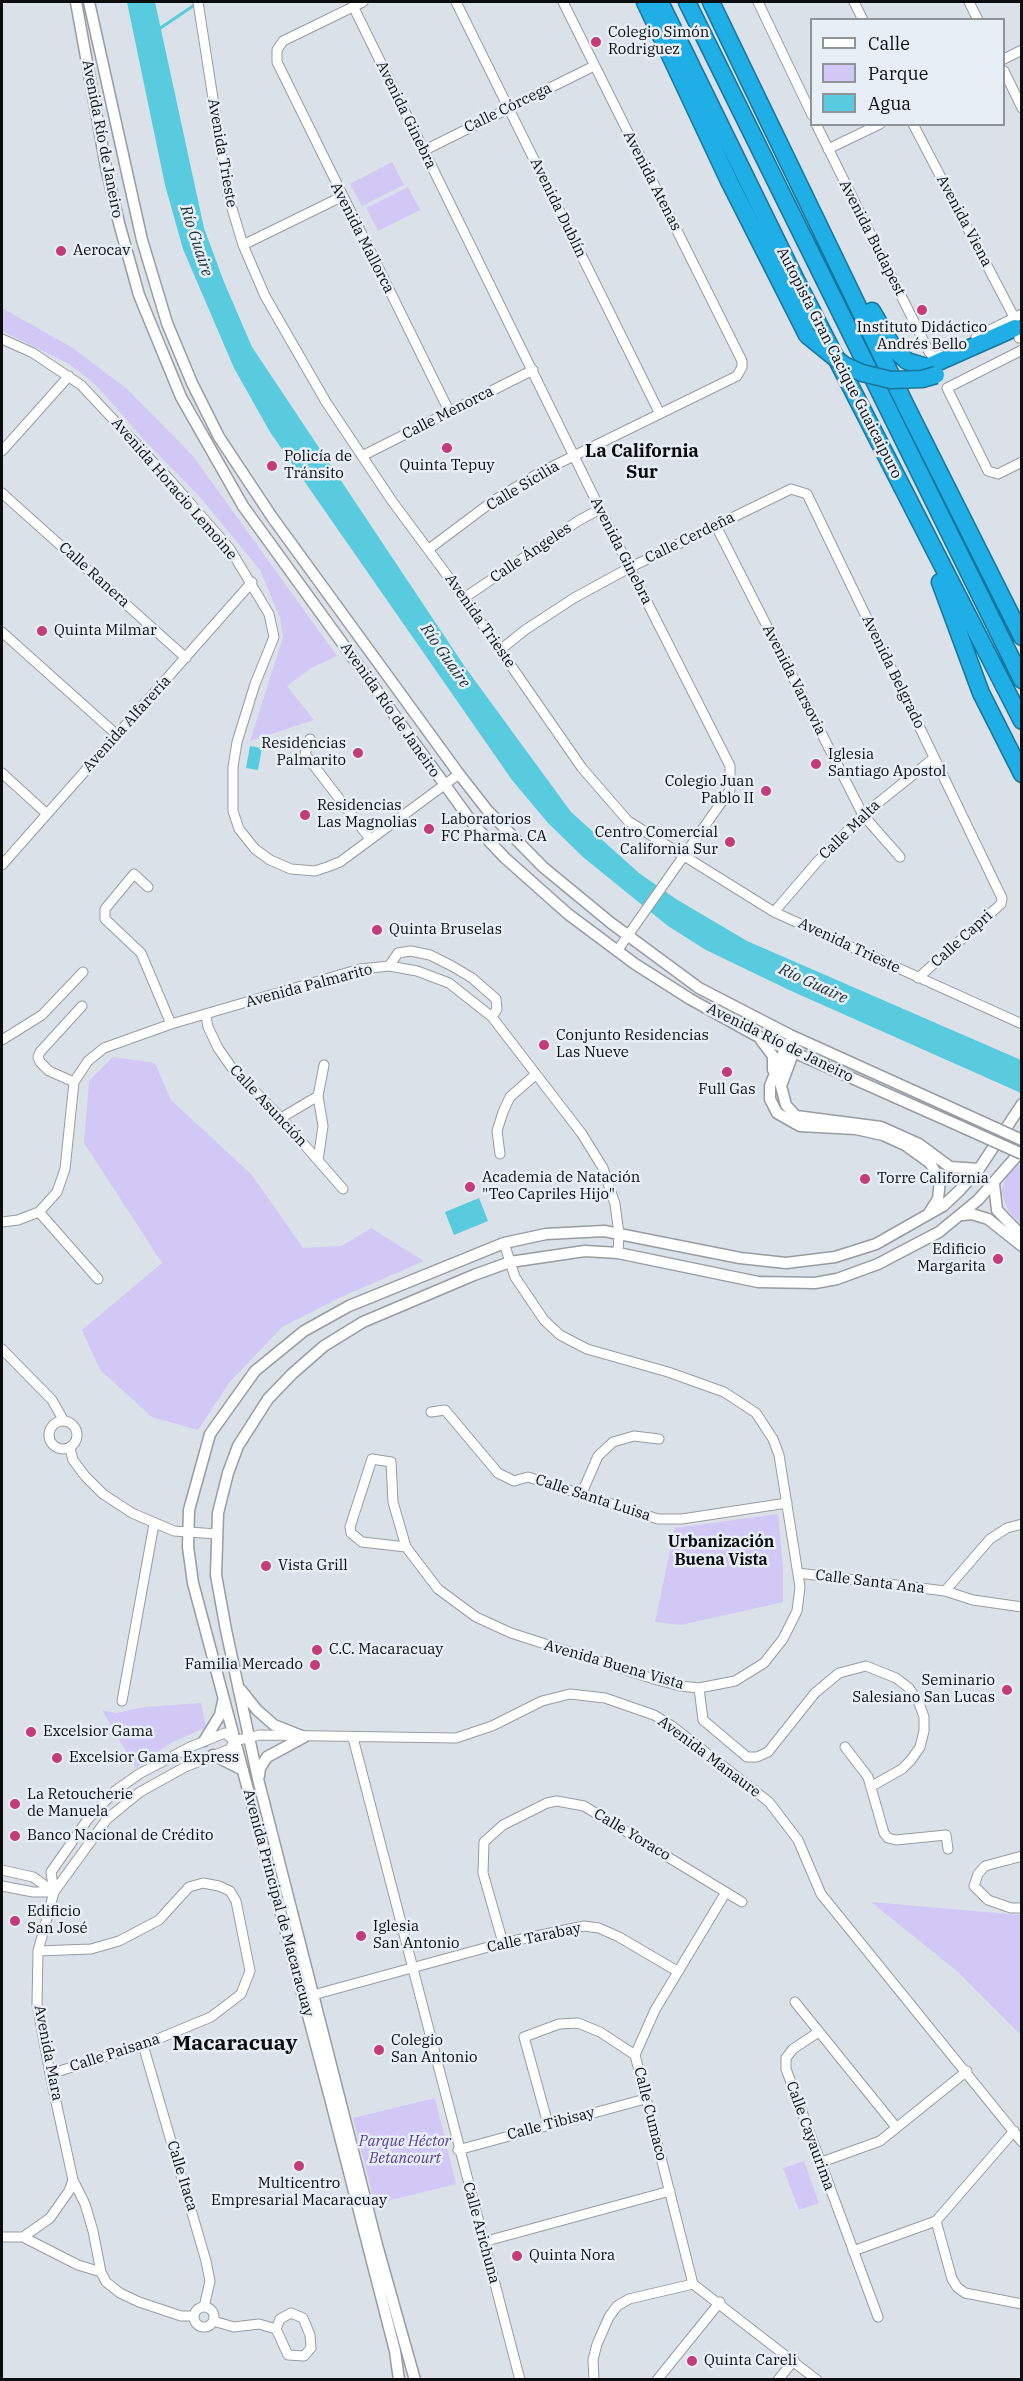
<!DOCTYPE html>
<html>
<head>
<meta charset="utf-8">
<style>
	body { margin:0 }
	#map { position:relative; width:1023px; height:2381px; overflow:hidden; background:#dbe1e8; font-family:"IBM Plex Serif",serif }
	canvas { display:block }
	.frame { position:absolute; inset:0; border:3px solid #0b0d0f; pointer-events:none }
	.legend { position:absolute; left:810px; top:18px; width:195px; height:108px; box-sizing:border-box; background:#e8eef5; border:2px solid #909499; margin:0; padding:8px 10px; list-style:none; font-size:18px; color:#0b0d0f }
	.legend li { display:flex; align-items:center; gap:12px; height:30px }
	.legend b { width:30px; border:2px solid #909499 }
</style>
</head>
<body>
<div id="map">
<canvas width="1023" height="2381"></canvas>
<div class="frame"></div>
<ul class="legend">
<li><b style="height:8px;background:#fff"></b>Calle</li>
<li><b style="height:16px;background:#d1c8f6"></b>Parque</li>
<li><b style="height:16px;background:#58cbdf"></b>Agua</li>
</ul>
</div>
<script>
const ctx = document.querySelector('canvas').getContext('2d');
ctx.lineJoin = 'round';
function fill(path, color) {
  ctx.fillStyle = color;
  ctx.fill(path, 'evenodd');
}
function shape(rows) {
  const path = new Path2D();
  for (const r of rows) {
    if (r.length === 3) {
      path.moveTo(r[0] + r[2], r[1]);
      path.arc(r[0], r[1], r[2], 0, 2 * Math.PI);
      continue;
    }
    path.moveTo(r[0], r[1]);
    for (let i = 2; i < r.length; i += 2) path.lineTo(r[i], r[i + 1]);
  }
  return path;
}
function strokePath(path, color, width, dash) {
  ctx.strokeStyle = color;
  ctx.lineWidth = width;
  ctx.lineCap = dash ? 'butt' : 'round';
  ctx.setLineDash(dash || []);
  ctx.stroke(path);
}
function label(font, color, halo, rows, align = 'center') {
  ctx.font = font + ' "IBM Plex Serif",serif';
  ctx.lineWidth = 5;
  ctx.setLineDash([]);
  ctx.textBaseline = 'middle';
  ctx.strokeStyle = halo;
  ctx.fillStyle = color;
  for (const [text, x, y, turn = 0] of rows) {
    ctx.save();
    ctx.translate(x, y);
    ctx.rotate((+turn || 0) * Math.PI / 180);
    ctx.textAlign = isNaN(turn) ? turn : align;
    if (halo) ctx.strokeText(text, 0, 0);
    ctx.fillText(text, 0, 0);
    ctx.restore();
  }
}
fill(shape([
	[392,162,404,185,362,206,350,184],
	[408,187,420,210,378,231,366,208],
	[2,308,73,348,127,389,193,456,337,656,311,668,287,686,314,720,250,741,283,637,280,618,260,570,199,496,146,442,96,385,69,364,2,331],
	[113,1057,155,1063,171,1100,252,1175,303,1248,342,1246,371,1228,424,1261,341,1297,282,1327,229,1383,198,1430,152,1417,100,1370,82,1330,162,1263,84,1143,89,1081],
	[1018,1163,1021,1165,1021,1225,1008,1210,1001,1192,1006,1177],
	[778,1514,783,1568,783,1602,681,1625,655,1622,675,1528],
	[201,1703,206,1727,169,1744,136,1768,102,1710,116,1713,145,1707],
	[871,1902,1021,1915,1021,2035,958,1972],
	[435,2098,456,2184,375,2204,353,2118],
	[804,2161,819,2203,799,2210,783,2168]
]), '#d1c8f6');
fill(shape([
	[127,2,155,2,204,228,224,282,252,347,465,667,571,812,639,873,676,899,747,941,1021,1060,1021,1093,789,990,706,950,668,926,583,857,548,823,512,780,270,432,234,368,183,249,165,185],
	[250,746,262,748,258,770,246,768],
	[479,1198,488,1221,454,1235,445,1212]
]), '#58cbdf');
strokePath(shape([
	[159,29,196,4]
]), '#58cbdf', 3);
const minor = shape([
	[198,2,228,195,243,245,265,296,326,402,392,501,464,598,582,768,628,821,774,912,1022,1024],
	[363,2,283,41,277,50,277,62,450,413],
	[456,2,660,414],
	[758,2,812,115],
	[854,2,863,20],
	[969,2,978,20],
	[353,6,600,509,730,766,730,790,617,951],
	[1004,59,1022,50],
	[1004,71,1022,108],
	[816,124,929,352,933,357,942,355],
	[913,124,1014,317],
	[828,149,880,124],
	[423,151,594,66],
	[243,245,341,197],
	[976,337,1022,314],
	[1019,338,1022,337],
	[2,339,33,353,81,385,170,480,230,549,269,614,274,637,255,684,237,742,233,767,233,811,239,829,255,849,270,860,291,869,315,871,327,867,340,862,459,774],
	[1022,350,947,388,988,471,998,474,1022,462],
	[2,451,69,376],
	[362,456,533,370],
	[2,493,186,658],
	[716,526,863,815,900,857],
	[429,549,493,501,539,473,737,376,742,367,742,361,563,2],
	[464,598,578,521,600,509],
	[2,632,116,734],
	[500,650,525,630,574,598,629,568,791,489,807,494,1002,898,1001,904,918,978],
	[310,739,305,754,370,839],
	[2,773,47,814],
	[2,865,252,582],
	[148,887,134,874,105,909,105,919,141,953,171,1024],
	[774,912,817,862,863,815,934,758],
	[389,966,398,953,411,951,430,955,452,966,472,978,496,999,497,1009,492,1017],
	[206,1016,208,1027,218,1048,232,1068,281,1118,343,1189],
	[2,1040,42,1015,83,972],
	[74,1082,49,1071,40,1062,38,1057,40,1052,82,1006],
	[318,1096,323,1126,318,1160],
	[281,1118,318,1096,324,1065],
	[500,1154,497,1131,503,1112,510,1097,535,1075],
	[39,1212,98,1279],
	[2,1222,18,1220,39,1212,57,1192,65,1169,74,1082,88,1061,104,1048,171,1024,360,969,389,966,417,971,449,983,492,1017,582,1134,603,1168,615,1204,619,1234,618,1253],
	[2,1349,52,1400,64,1421],
	[431,1412,445,1410,498,1473,514,1481,528,1477,658,1519,682,1519,787,1503],
	[63,1435,14],
	[70,1449,73,1460,85,1476,103,1494,132,1513,174,1531,217,1534],
	[581,1495,598,1456,613,1442,634,1436,659,1439],
	[406,1547,362,1542,351,1533,350,1527,372,1459,391,1462,393,1502,406,1547,438,1589,476,1617,511,1633,654,1679,680,1686,699,1688,735,1681,764,1663,783,1639,797,1611,800,1587,779,1455,773,1439,756,1413,724,1392,668,1372,587,1349,560,1335,544,1320,515,1277,504,1243],
	[798,1573,945,1591,990,1539,1007,1528,1022,1524],
	[945,1591,973,1600,1022,1607],
	[699,1688,703,1720,747,1757,757,1757,768,1752,815,1693,839,1673,866,1666,896,1678,909,1688,919,1703,924,1717,924,1731,920,1747,911,1760,902,1769,872,1786],
	[122,1701,154,1524],
	[353,1738,520,2380],
	[234,1741,260,1735,456,1738,492,1726,542,1701,570,1694,605,1698,654,1715,672,1726,769,1802,798,1840,821,1894,1022,2142],
	[845,1747,868,1777,884,1833,888,1838,896,1840,946,1835,948,1849],
	[1022,1856,985,1866,978,1874,974,1886,988,1900,1011,1908,1022,1908],
	[2,1870,33,1877,54,1892],
	[2,1886,33,1892,54,1892],
	[54,1892,51,1872,88,1819,115,1791,139,1774,190,1747,225,1733,234,1741],
	[503,1943,483,1873,484,1842,503,1825,547,1803,557,1801,584,1806,742,1902],
	[38,1951,91,1949,119,1941,159,1920,189,1887,203,1883,219,1886,230,1891,236,1901,250,1971,241,1994,211,2017,143,2045,50,2074],
	[313,1995,503,1943,584,1926,599,1928,619,1937,677,1971],
	[795,2002,896,2127],
	[817,2033,793,2049,786,2058,786,2069,878,2317],
	[143,2045,206,2261,210,2281,204,2307],
	[548,2124,524,2037,559,2024,578,2023,600,2032,635,2055],
	[458,2150,645,2099],
	[819,2163,880,2141,967,2071],
	[936,2221,952,2279,957,2287,965,2293,1022,2304],
	[2,2237,23,2237,50,2218,69,2191,73,2180],
	[23,2237,78,2265,101,2272],
	[483,2242,670,2191],
	[853,2251,936,2221,1014,2131],
	[693,2284,635,2055,655,2010,726,1892],
	[693,2284,817,2380],
	[204,2317,10],
	[291,2313,303,2318,310,2335,311,2348,304,2356,288,2355,276,2329,280,2319,291,2313],
	[194,2316,181,2316,139,2302,120,2293,106,2282,101,2272,93,2231,85,2204,73,2180,50,2074,37,2004,38,1951,54,1892,107,1819,140,1792,185,1767,230,1749,234,1741],
	[213,2321,234,2327,259,2324,276,2329],
	[594,2380,593,2360,597,2344,609,2317,617,2306,629,2299,693,2284],
	[657,2380,720,2302],
	[778,2380,794,2360]
]);
const tertiary = shape([
	[76,2,106,167,119,223,139,295,181,397,243,506,474,825,505,858,568,914,635,964,690,999,755,1035,962,1127],
	[89,2,142,240,167,323,192,383,219,437,272,517,459,774,488,811,543,867,611,923,699,988,790,1035,967,1115],
	[761,1040,773,1056,773,1070],
	[787,1044,770,1086,770,1099,777,1113,800,1126,856,1129,883,1135,905,1145,930,1163,940,1180,938,1199,929,1213],
	[795,1048,781,1086,786,1105,796,1116,881,1127,919,1144,950,1167,979,1169],
	[994,1184,997,1210,1022,1236],
	[963,1215,972,1214,988,1219,1022,1246],
	[241,1690,257,1710,274,1725,304,1737],
	[204,1741,220,1715,223,1701],
	[213,1755,243,1770],
	[259,1776,260,1768,267,1757,304,1737],
	[399,2380,395,2351,330,2098,193,1583,188,1547,189,1510,210,1434,255,1371,304,1331,349,1306,504,1243,546,1234,604,1231,740,1258,786,1263,835,1257,876,1244,943,1206,960,1190,979,1169,1022,1104],
	[415,2380,377,2245,258,1779,226,1630,216,1575,218,1513,228,1473,238,1446,268,1399,292,1374,324,1346,363,1322,474,1275,510,1262,585,1251,618,1253,758,1282,815,1283,837,1279,878,1264,939,1232,978,1200,1022,1150]
]);
const motorway = shape([
	[645,2,729,181,807,335],
	[660,2,795,278,1022,721],
	[687,2,1022,680],
	[711,2,906,406,1022,637],
	[872,311,894,349,907,361,927,367,1015,328],
	[940,582,981,693,1022,774]
]);
strokePath(minor, '#979ca3', 11);
strokePath(tertiary, '#979ca3', 13);
strokePath(motorway, '#18769b', 19);
strokePath(minor, '#fff', 9);
strokePath(tertiary, '#fff', 10);
strokePath(motorway, '#1faee6', 16);
const tertiaryBridge = shape([
	[967,1115,1022,1140],
	[962,1127,1022,1154]
]);
const motorwayBridge = shape([
	[807,335,844,365,862,373,891,380,922,379,936,375]
]);
strokePath(tertiaryBridge, '#979ca3', 13, []);
strokePath(motorwayBridge, '#18769b', 19, []);
strokePath(tertiaryBridge, '#fff', 10);
strokePath(motorwayBridge, '#1faee6', 16);
for (const [x, y, r, color] of [
	[596,42,6,"#c33b79"],
	[61,251,6,"#c33b79"],
	[922,310,6,"#c33b79"],
	[447,448,6,"#c33b79"],
	[272,466,6,"#c33b79"],
	[42,631,6,"#c33b79"],
	[358,753,6,"#c33b79"],
	[816,764,6,"#c33b79"],
	[766,791,6,"#c33b79"],
	[305,815,6,"#c33b79"],
	[429,829,6,"#c33b79"],
	[730,842,6,"#c33b79"],
	[377,930,6,"#c33b79"],
	[544,1045,6,"#c33b79"],
	[727,1072,6,"#c33b79"],
	[865,1179,6,"#c33b79"],
	[470,1187,6,"#c33b79"],
	[998,1259,6,"#c33b79"],
	[266,1566,6,"#c33b79"],
	[317,1650,6,"#c33b79"],
	[315,1665,6,"#c33b79"],
	[1007,1690,6,"#c33b79"],
	[31,1732,6,"#c33b79"],
	[57,1758,6,"#c33b79"],
	[15,1804,6,"#c33b79"],
	[15,1836,6,"#c33b79"],
	[15,1921,6,"#c33b79"],
	[361,1936,6,"#c33b79"],
	[379,2050,6,"#c33b79"],
	[299,2166,6,"#c33b79"],
	[517,2256,6,"#c33b79"],
	[692,2361,6,"#c33b79"]
]) {
  const dot = new Path2D();
  dot.arc(x, y, r, 0, 2 * Math.PI);
  ctx.fillStyle = color;
  ctx.fill(dot);
  strokePath(dot, '#e8eef5', 2);
}
label('15px', '#0b0d0f', '#e8eef5', [
	["Colegio Simón",608,33],
	["Rodriguez",608,50],
	["Aerocav",73,251],
	["Instituto Didáctico",922,328,"center"],
	["Andrés Bello",922,345,"center"],
	["Policía de",284,457],
	["Tránsito",284,474],
	["Quinta Tepuy",447,466,"center"],
	["Quinta Milmar",54,631],
	["Residencias",346,744,"right"],
	["Palmarito",346,761,"right"],
	["Iglesia",828,755],
	["Santiago Apostol",828,772],
	["Colegio Juan",754,782,"right"],
	["Pablo II",754,799,"right"],
	["Residencias",317,806],
	["Las Magnolias",317,823],
	["Laboratorios",441,820],
	["FC Pharma. CA",441,837],
	["Centro Comercial",718,833,"right"],
	["California Sur",718,850,"right"],
	["Quinta Bruselas",389,930],
	["Conjunto Residencias",556,1036],
	["Las Nueve",556,1053],
	["Full Gas",727,1090,"center"],
	["Academia de Natación",482,1178],
	["\"Teo Capriles Hijo\"",482,1195],
	["Torre California",877,1179],
	["Edificio",986,1250,"right"],
	["Margarita",986,1267,"right"],
	["Vista Grill",278,1566],
	["C.C. Macaracuay",329,1650],
	["Familia Mercado",303,1665,"right"],
	["Seminario",995,1681,"right"],
	["Salesiano San Lucas",995,1698,"right"],
	["Excelsior Gama",43,1732],
	["Excelsior Gama Express",69,1758],
	["La Retoucherie",27,1795],
	["de Manuela",27,1812],
	["Banco Nacional de Crédito",27,1836],
	["Edificio",27,1912],
	["San José",27,1929],
	["Iglesia",373,1927],
	["San Antonio",373,1944],
	["Colegio",391,2041],
	["San Antonio",391,2058],
	["Multicentro",299,2184,"center"],
	["Empresarial Macaracuay",299,2201,"center"],
	["Quinta Nora",529,2256],
	["Quinta Careli",704,2361]
], 'left');
label('15px', '#0b0d0f', '#e8eef5', [
	["Calle Córcega",508,108,-26],
	["Avenida Ginebra",406,115,64],
	["Avenida Río de Janeiro",102,139,79],
	["Avenida Trieste",222,153,80],
	["Avenida Atenas",652,181,63],
	["Avenida Dublín",558,208,64],
	["Avenida Viena",964,221,62],
	["Avenida Mallorca",362,238,63],
	["Avenida Budapest",872,238,63],
	["Autopista Gran Cacique Guaicaipuro",839,363,63],
	["Calle Menorca",448,413,-27],
	["Calle Sicilia",523,486,-31],
	["Avenida Horacio Lemoine",174,489,49],
	["Calle Cerdeña",690,538,-26],
	["Avenida Ginebra",621,551,63],
	["Calle Ángeles",531,553,-34],
	["Calle Ranera",94,575,42],
	["Avenida Trieste",480,621,55],
	["Avenida Belgrado",893,672,64],
	["Avenida Varsovia",794,680,63],
	["Avenida Río de Janeiro",390,710,55],
	["Avenida Alfarería",127,724,-48],
	["Calle Malta",850,830,-44],
	["Calle Capri",962,939,-42],
	["Avenida Trieste",849,946,25],
	["Avenida Palmarito",309,986,-15],
	["Avenida Río de Janeiro",780,1043,26],
	["Calle Asunción",268,1106,47],
	["Calle Santa Luisa",593,1498,18],
	["Calle Santa Ana",870,1582,7],
	["Avenida Buena Vista",614,1665,16],
	["Avenida Manaure",709,1757,37],
	["Calle Yoraco",632,1835,31],
	["Avenida Principal de Macaracuay",278,1903,75],
	["Calle Tarabay",534,1938,-12],
	["Avenida Mara",48,2053,79],
	["Calle Paisana",115,2053,-18],
	["Calle Cumaco",650,2114,76],
	["Calle Tibisay",551,2124,-15],
	["Calle Cayaurima",810,2136,70],
	["Calle Itaca",182,2176,73],
	["Calle Arichuna",481,2233,75]
]);
label('italic 15px', '#593f95', '#e8eef5', [
	["Parque Héctor",405,2142],
	["Betancourt",405,2159]
]);
label('italic 16px', '#1c3135', '#e8eef5', [
	["Río Guaire",196,241,72],
	["Río Guaire",445,656,55],
	["Río Guaire",813,984,25]
]);
label('bold 16px', '#0b0d0f', '#e8eef5', [
	["Urbanización",721,1542],
	["Buena Vista",721,1560]
]);
label('bold 18px', '#0b0d0f', '#e8eef5', [
	["La California",642,452],
	["Sur",642,473]
]);
label('bold 21px', '#0b0d0f', '#e8eef5', [
	["Macaracuay",235,2044]
]);
</script>
</body>
</html>
